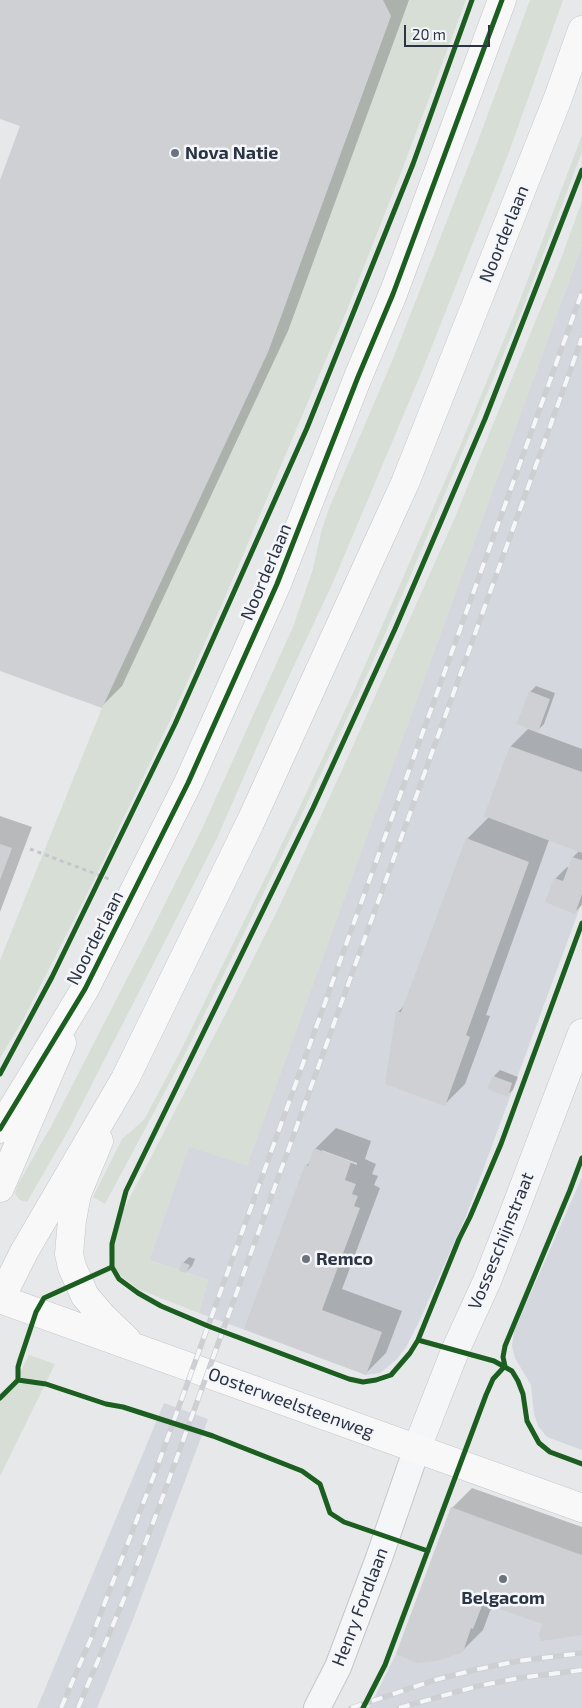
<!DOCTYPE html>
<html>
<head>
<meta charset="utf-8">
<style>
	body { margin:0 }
	#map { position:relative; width:582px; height:1708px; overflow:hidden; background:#e6e8ea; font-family:"Exo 2",sans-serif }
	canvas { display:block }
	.scale { position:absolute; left:404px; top:25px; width:86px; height:22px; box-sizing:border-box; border:2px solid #2b3445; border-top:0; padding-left:6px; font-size:15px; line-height:18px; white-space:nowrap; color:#2b3445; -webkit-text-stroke:4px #f4f6f9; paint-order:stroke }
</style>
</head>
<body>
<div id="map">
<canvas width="582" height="1708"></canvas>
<div class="scale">20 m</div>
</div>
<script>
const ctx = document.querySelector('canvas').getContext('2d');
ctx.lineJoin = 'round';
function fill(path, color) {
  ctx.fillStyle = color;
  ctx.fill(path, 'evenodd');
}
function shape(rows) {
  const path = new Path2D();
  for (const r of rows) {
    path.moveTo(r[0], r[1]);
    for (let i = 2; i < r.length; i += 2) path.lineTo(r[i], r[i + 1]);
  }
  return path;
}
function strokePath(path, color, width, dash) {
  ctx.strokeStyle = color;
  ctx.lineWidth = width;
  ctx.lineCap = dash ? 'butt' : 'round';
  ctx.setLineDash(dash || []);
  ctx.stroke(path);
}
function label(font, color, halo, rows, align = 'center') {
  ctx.font = font + ' "Exo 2",sans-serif';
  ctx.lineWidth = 5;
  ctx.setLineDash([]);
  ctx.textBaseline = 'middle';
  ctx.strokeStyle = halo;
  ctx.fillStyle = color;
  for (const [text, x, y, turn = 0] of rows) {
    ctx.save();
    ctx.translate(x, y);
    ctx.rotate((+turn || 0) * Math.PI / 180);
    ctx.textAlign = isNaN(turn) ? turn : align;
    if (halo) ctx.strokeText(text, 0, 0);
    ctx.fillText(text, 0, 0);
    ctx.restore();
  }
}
fill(shape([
	[582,245,582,902,466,1216,418,1324,406,1347,396,1360,380,1373,366,1375,199,1313,208,1280,149,1260,189,1146,247,1165],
	[582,1177,582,1450,547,1437,538,1426,534,1414,531,1385,515,1358,512,1346,514,1331],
	[164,1403,208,1419,132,1622,97,1708,37,1708],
	[451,1507,582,1555,582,1708,369,1708,396,1654]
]), '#d4d7dd');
fill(shape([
	[383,0,466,0,399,178,344,317,223,602,168,725,94,880,24,1018,0,1058,0,960,102,708,268,352,391,16],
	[530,0,563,0,509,152,422,371,334,580,270,717,217,838,165,941,68,1131,27,1202,20,1200,15,1194,17,1186,54,1121,150,934,201,831,293,627,313,569,322,529,330,506,393,359,478,141],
	[582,135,582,152,522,310,407,584,358,695,301,816,185,1054,105,1204,93,1197,122,1139,144,1120,181,1050,297,813,353,693,461,444,517,308],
	[582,201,582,245,247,1166,189,1147,149,1260,208,1280,199,1313,138,1289,120,1275,112,1264,109,1252,110,1239,115,1226,225,1015,280,905,347,759,453,522,561,259],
	[29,1355,55,1364,0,1476,0,1393,15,1382]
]), '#d6ded6');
fill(shape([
	[0,0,409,0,288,331,122,686,101,707,0,670,0,185,21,126,0,118],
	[536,686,555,693,544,724,538,730,530,692],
	[528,729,582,749,582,905,575,912,555,879,567,867,569,868,573,857,579,851,549,840,486,1015,490,1016,465,1084,444,1105,397,1013,405,1005,467,839,489,817,485,816,511,746],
	[0,816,32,827,0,912],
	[500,1070,518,1077,513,1090,507,1095,494,1076],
	[336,1128,371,1141,365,1159,376,1164,372,1174,378,1176,374,1185,380,1188,342,1289,402,1311,386,1353,366,1373,245,1328,306,1166,311,1161,315,1149],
	[322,1150,357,1163,357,1165,322,1152],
	[189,1257,195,1259,192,1266,186,1272,183,1263],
	[472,1488,582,1527,582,1634,543,1623,494,1606,490,1611,483,1630,463,1650,452,1508]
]), '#0003');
fill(shape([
	[0,0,383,0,391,16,268,352,102,708,0,671,0,180,20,126,0,119],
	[529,691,550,699,538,732,517,724],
	[510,746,582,772,582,853,484,816],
	[466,838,529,862,466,1035,470,1037,445,1106,385,1084,396,1012,401,1012],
	[0,844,12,848,0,880],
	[572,857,582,860,582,894,575,914,545,902,554,878,563,881],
	[493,1076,512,1083,508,1097,487,1089],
	[314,1148,351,1162,345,1180,356,1184,352,1194,358,1196,354,1206,360,1208,322,1310,382,1332,366,1375,244,1329,305,1165,308,1166],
	[182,1262,190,1265,186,1273,179,1271],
	[451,1507,582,1555,582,1635,541,1641,539,1635,542,1624,483,1603,473,1629,471,1628,463,1652,437,1661,417,1663,396,1654]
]), '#ced0d3');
const minor = shape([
	[317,1708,338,1667,379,1558,417,1448]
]);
const tertiary = shape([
	[417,1448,455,1351,487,1281,516,1207,582,1033]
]);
const secondary = shape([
	[99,1141,77,1194,72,1220,69,1254,72,1267,85,1296,102,1316,127,1340],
	[0,1188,62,1043],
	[0,1299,582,1508]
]);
const primary = shape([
	[0,1129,85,989,188,783,277,584,358,377,393,294,502,0],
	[0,1300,24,1252,125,1079,250,823,405,483,558,98,582,30]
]);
strokePath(minor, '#c4c6c8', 28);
strokePath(tertiary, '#c4c6c8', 29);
strokePath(secondary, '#c4c6c8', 29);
strokePath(primary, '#c2c5c8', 29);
strokePath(shape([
	[30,849,109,879]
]), '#c5c6ca', 3, [4, 4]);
strokePath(minor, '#f5f6f7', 26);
strokePath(tertiary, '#f5f6f7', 28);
strokePath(secondary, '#f8f8f8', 28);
strokePath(primary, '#f8f8f8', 28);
const rail = shape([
	[61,1708,92,1636,156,1470,582,292],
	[78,1708,126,1594,159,1507,582,338],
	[351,1708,435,1680,474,1670,518,1661,582,1653],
	[399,1708,478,1686,519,1678,582,1670]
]);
strokePath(rail, '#cecfd2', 5.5);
strokePath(rail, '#f4f6f9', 4, [11]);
strokePath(shape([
	[582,170,485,419,395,629,313,808,126,1191,112,1244,112,1267,119,1279,138,1293,161,1306,208,1326,349,1379,363,1382,376,1380,391,1375,410,1353,418,1340,459,1239,470,1217,501,1144,582,923],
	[0,1074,52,977,175,724,307,428,413,164,472,0],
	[0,1129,85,989,188,783,277,584,358,377,393,294,502,0],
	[418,1340,494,1361,512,1371,518,1381,523,1394,527,1421,539,1443,550,1452,582,1464],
	[505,1366,503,1357,505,1346,570,1190,582,1158],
	[18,1380,18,1367,20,1360,36,1312,44,1298,112,1267],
	[0,1398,18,1380,46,1384,106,1404,123,1407,213,1436,302,1471,320,1484,330,1513,344,1522,428,1551],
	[363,1708,385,1665,486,1395,493,1379,505,1366]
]), '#1b5e20', 5);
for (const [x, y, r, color] of [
	[175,153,5,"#6c737f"],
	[306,1259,5,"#6c737f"],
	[503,1579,5,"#6c737f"]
]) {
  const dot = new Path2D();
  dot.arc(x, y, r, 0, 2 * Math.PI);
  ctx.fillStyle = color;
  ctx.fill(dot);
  strokePath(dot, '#f4f6f9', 2);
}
label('bold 18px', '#2b3445', '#f4f6f9', [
	["Nova Natie",185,153],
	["Remco",316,1259],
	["Belgacom",503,1598,"center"]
], 'left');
label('18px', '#2b3445', '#f4f6f9', [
	["Noorderlaan",504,234,-68],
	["Noorderlaan",266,572,-67],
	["Noorderlaan",95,938,-63],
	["Vosseschijnstraat",501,1241,-68],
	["Oosterweelsteenweg",291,1403,20],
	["Henry Fordlaan",360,1607,-69]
]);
</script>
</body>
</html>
